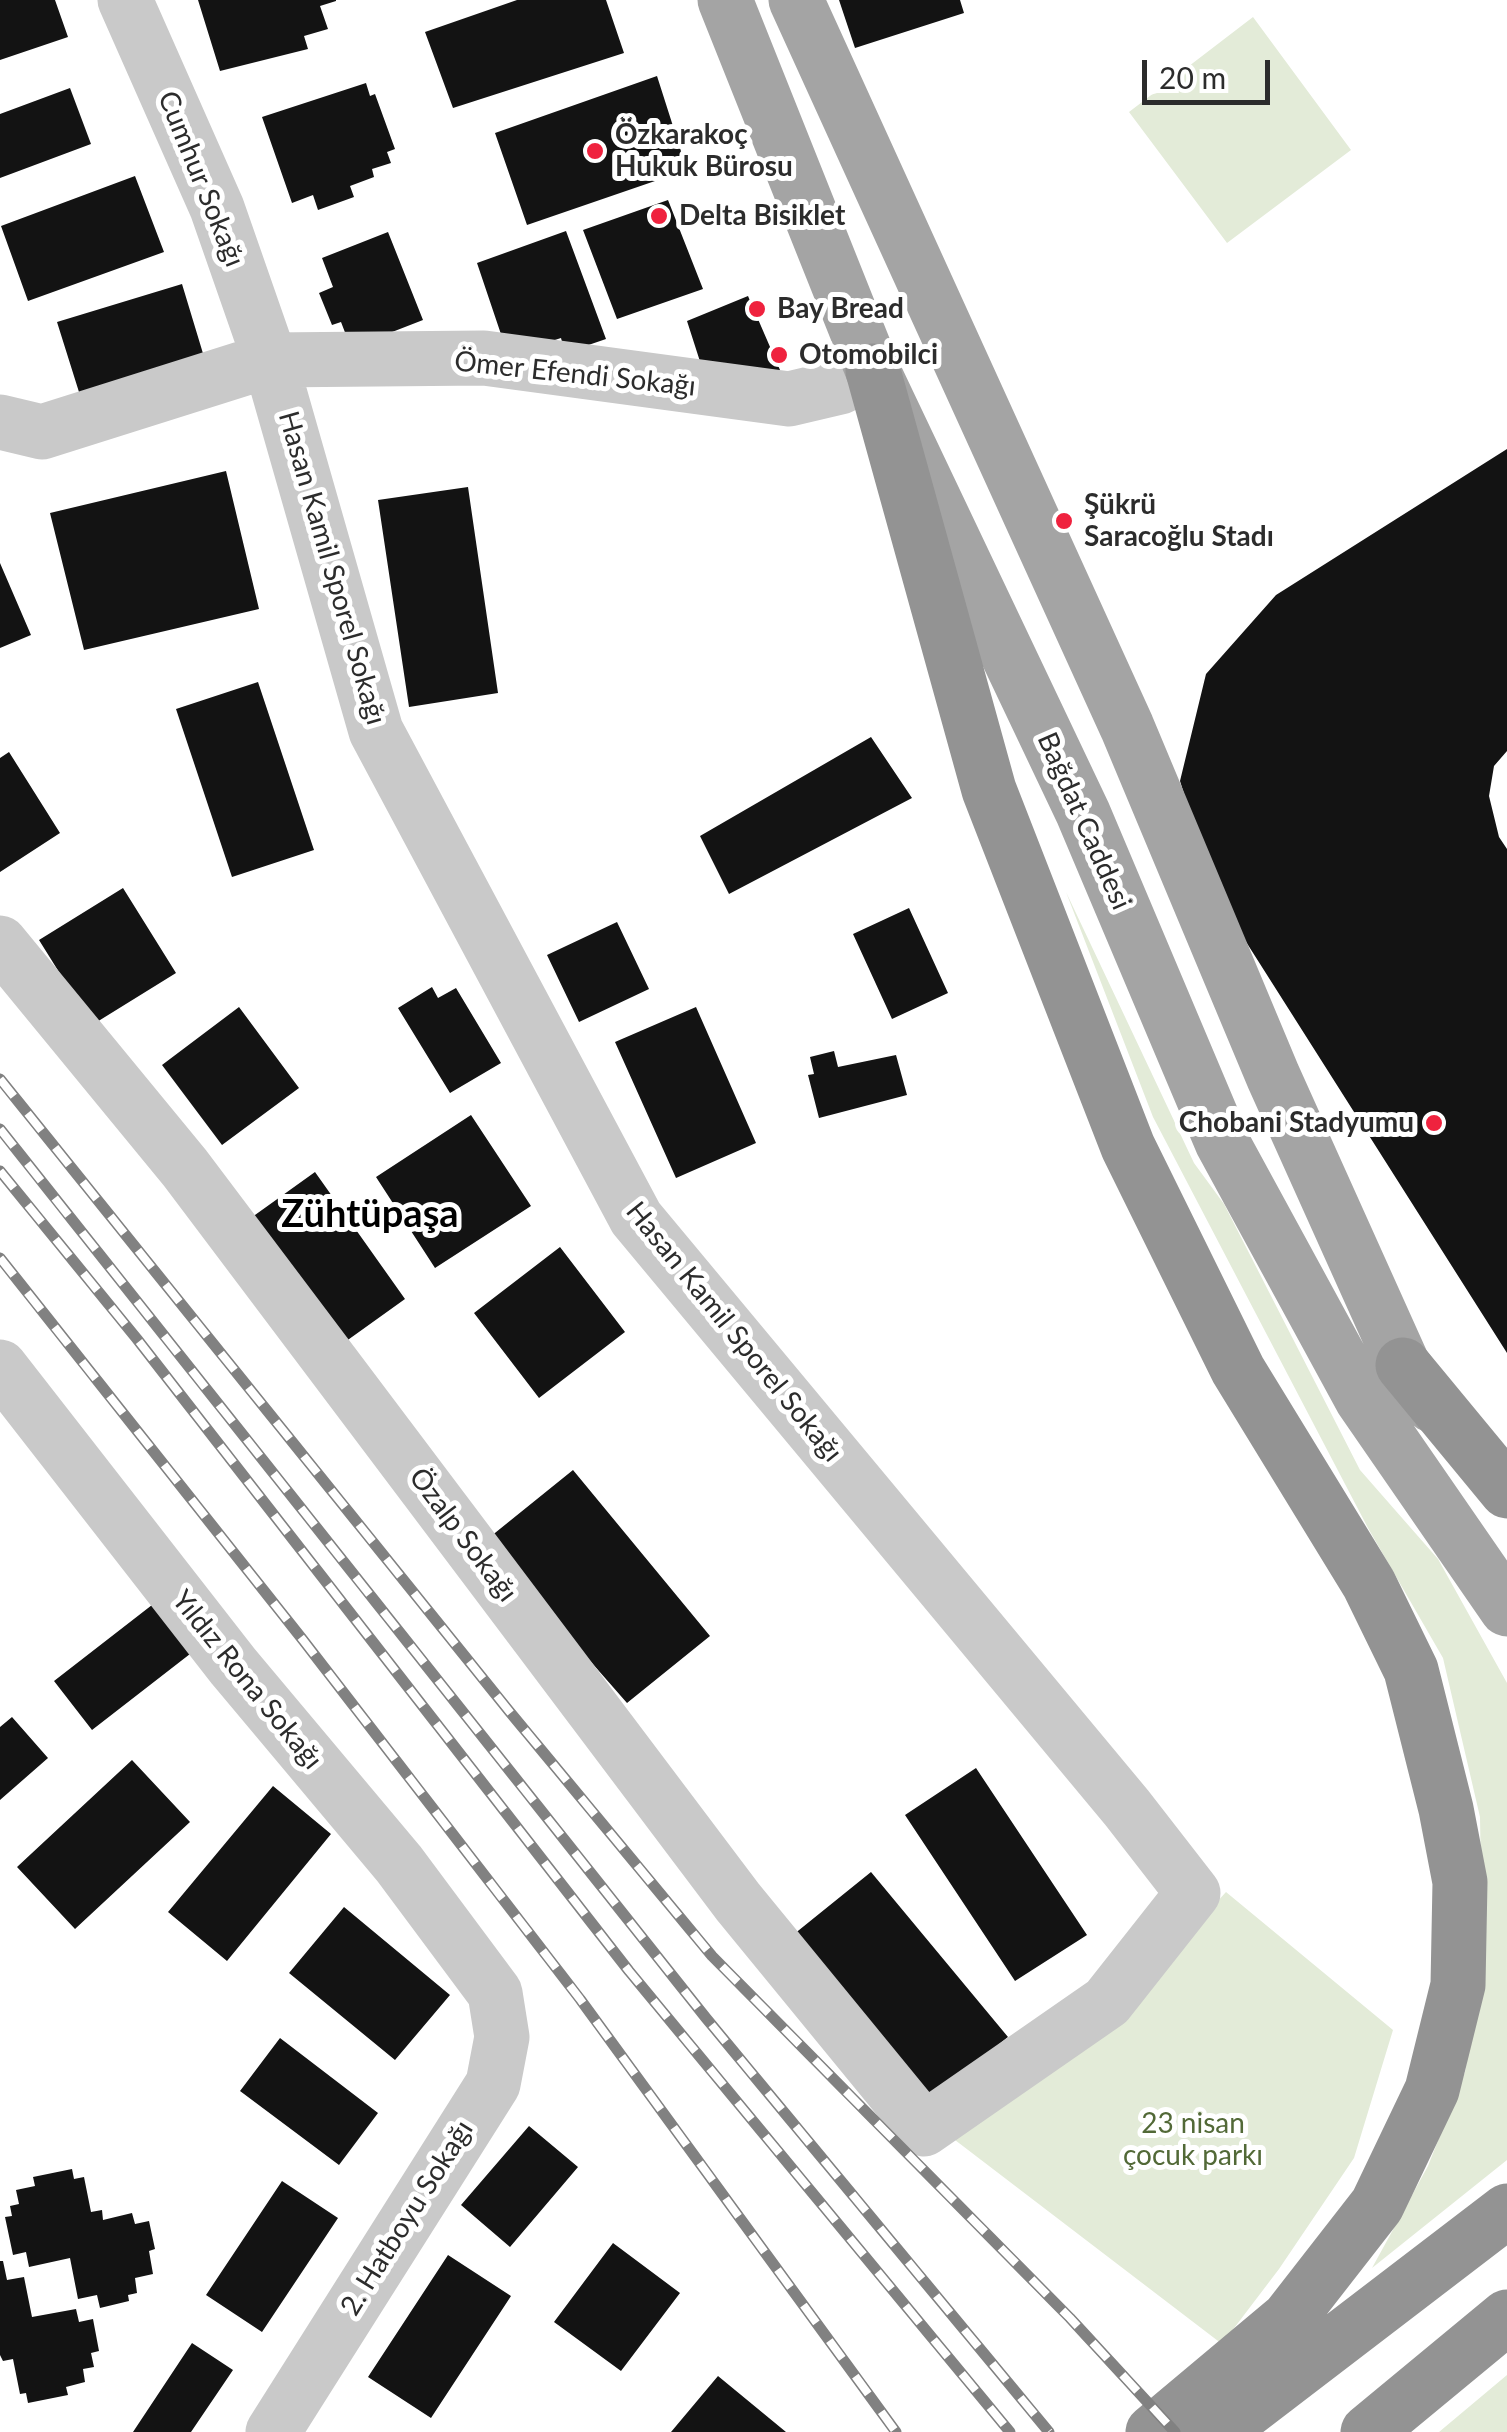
<!DOCTYPE html>
<html>
<head>
<meta charset="utf-8">
<style>
	body { margin:0 }
	#map { position:relative; width:1507px; height:2432px; overflow:hidden; background:#fff; font-family:Lato,sans-serif }
	canvas { display:block }
	.scale { position:absolute; left:1142px; top:60px; width:128px; height:45px; box-sizing:border-box; border:5px solid #2c2c2c; border-top:0; padding-left:12px; font-size:30px; line-height:35px; white-space:nowrap; color:#2c2c2c; -webkit-text-stroke:8px #fff; paint-order:stroke }
</style>
</head>
<body>
<div id="map">
<canvas width="1507" height="2432"></canvas>
<div class="scale">20 m</div>
</div>
<script>
const ctx = document.querySelector('canvas').getContext('2d');
ctx.lineJoin = 'round';
function fill(path, color) {
  ctx.fillStyle = color;
  ctx.fill(path, 'evenodd');
}
function shape(rows) {
  const path = new Path2D();
  for (const r of rows) {
    path.moveTo(r[0], r[1]);
    for (let i = 2; i < r.length; i += 2) path.lineTo(r[i], r[i + 1]);
  }
  return path;
}
function strokePath(path, color, width, dash) {
  ctx.strokeStyle = color;
  ctx.lineWidth = width;
  ctx.lineCap = dash ? 'butt' : 'round';
  ctx.setLineDash(dash || []);
  ctx.stroke(path);
}
function label(font, color, halo, rows, align = 'center') {
  ctx.font = font + ' Lato,sans-serif';
  ctx.lineWidth = 10;
  ctx.setLineDash([]);
  ctx.textBaseline = 'middle';
  ctx.strokeStyle = halo;
  ctx.fillStyle = color;
  for (const [text, x, y, turn = 0] of rows) {
    ctx.save();
    ctx.translate(x, y);
    ctx.rotate((+turn || 0) * Math.PI / 180);
    ctx.textAlign = isNaN(turn) ? turn : align;
    if (halo) ctx.strokeText(text, 0, 0);
    ctx.fillText(text, 0, 0);
    ctx.restore();
  }
}
fill(shape([
	[1253,17,1351,150,1227,243,1129,112],
	[1066,892,1194,1163,1224,1204,1360,1470,1438,1559,1507,1683,1507,2160,1372,2268,1428,2166,1465,2072,1478,1999,1482,1936,1480,1817,1443,1658,1368,1528,1153,1117],
	[1226,1892,1393,2030,1354,2158,1279,2269,1222,2344,955,2140,1100,2031],
	[1507,2375,1507,2432,1439,2432]
]), '#e3ebd8');
fill(shape([
	[0,0,55,0,68,37,0,60],
	[198,0,336,0,336,1,320,6,328,29,304,36,308,49,220,71],
	[517,0,606,0,624,53,453,108,425,32],
	[839,0,960,0,964,13,855,48],
	[657,76,687,170,527,225,495,133],
	[366,83,370,96,375,94,395,149,387,152,391,163,372,169,374,177,350,186,354,197,318,210,313,195,292,203,262,117],
	[70,88,91,144,0,178,0,114],
	[135,176,164,252,28,301,1,226],
	[668,200,703,289,617,319,583,230],
	[566,231,606,339,565,353,561,338,508,355,477,263],
	[388,232,423,320,351,348,341,322,332,325,319,293,333,287,322,258],
	[182,284,208,370,84,408,57,322],
	[748,296,780,370,705,377,687,321],
	[1507,449,1507,751,1494,766,1489,796,1499,837,1507,849,1507,1353,1215,893,1180,781,1206,674,1276,595],
	[226,471,259,609,84,650,50,513],
	[468,487,498,693,409,707,378,500],
	[0,563,31,635,0,648],
	[258,682,314,850,232,877,176,709],
	[871,737,912,798,729,894,700,836],
	[9,752,60,833,0,872,0,758],
	[123,888,176,973,92,1025,39,940],
	[909,908,948,993,892,1019,853,934],
	[617,922,649,989,579,1022,547,955],
	[432,987,438,998,456,988,501,1063,450,1093,398,1008],
	[239,1007,299,1088,222,1145,162,1065],
	[696,1007,756,1143,676,1178,615,1042],
	[834,1051,838,1067,896,1055,907,1095,819,1118,808,1075,814,1074,810,1057],
	[471,1115,531,1206,435,1268,376,1177],
	[315,1172,405,1299,338,1347,248,1220],
	[560,1247,625,1332,539,1398,474,1313],
	[573,1470,710,1636,627,1703,485,1541],
	[161,1598,199,1647,92,1730,54,1681],
	[12,1717,48,1758,0,1800,0,1727],
	[132,1760,190,1822,75,1929,17,1867],
	[976,1768,1087,1935,1015,1981,905,1815],
	[273,1786,331,1834,227,1961,168,1912],
	[871,1872,1008,2037,924,2104,783,1943],
	[344,1907,450,1995,395,2060,289,1973],
	[280,2038,378,2113,339,2165,240,2091],
	[529,2126,578,2167,510,2247,461,2205],
	[72,2169,74,2179,84,2177,91,2212,102,2210,103,2220,132,2213,135,2224,149,2221,155,2249,149,2251,153,2274,135,2278,137,2293,128,2295,129,2301,100,2308,97,2295,78,2299,70,2258,29,2267,26,2252,13,2255,5,2217,12,2216,10,2206,19,2204,16,2190,35,2186,33,2177],
	[282,2181,338,2218,262,2332,206,2295],
	[613,2243,680,2293,621,2371,554,2322],
	[448,2255,511,2296,431,2418,368,2377],
	[0,2261,3,2261,7,2280,24,2277,32,2317,76,2309,79,2322,93,2319,99,2351,91,2353,94,2367,83,2369,85,2382,66,2387,68,2395,28,2403,26,2393,20,2394,13,2359,3,2361,0,2355],
	[192,2343,233,2370,191,2432,133,2432],
	[718,2376,786,2432,671,2432]
]), '#131313');
strokePath(shape([
	[0,422,42,432,270,360,484,358,789,399,840,387,873,371],
	[0,943,185,1168,738,1902,924,2129,1107,2002,1193,1893,1127,1808,636,1218,376,731,270,360,217,208,125,0],
	[0,1367,233,1666,399,1864,495,1993,502,2037,493,2084,273,2432]
]), '#c9c9c9', 55);
strokePath(shape([
	[725,0,873,371,1083,813,1222,1142,1362,1399,1507,1609],
	[796,0,1127,727,1273,1076,1403,1365,1432,1405]
]), '#a4a4a4', 55);
strokePath(shape([
	[873,371,989,790,1128,1147,1238,1370,1369,1584,1411,1670,1446,1809,1460,1882,1458,1985,1432,2090,1377,2205,1289,2318,1153,2432],
	[1403,1365,1507,1491],
	[1218,2432,1507,2211],
	[1368,2432,1507,2317]
]), '#939393', 55);
const rail = shape([
	[0,1079,509,1711,712,1956,1070,2318,1175,2432],
	[0,1129,706,2018,1049,2432],
	[0,1171,137,1339,629,1971,1010,2432],
	[0,1258,303,1640,580,1999,896,2432]
]);
strokePath(rail, '#818181', 11);
strokePath(rail, '#fff', 8, [22]);
for (const [x, y, r, color] of [
	[595,151,10,"#ef223e"],
	[659,216,10,"#ef223e"],
	[757,309,10,"#ef223e"],
	[779,355,10,"#ef223e"],
	[1064,521,10,"#ef223e"],
	[1434,1123,10,"#ef223e"]
]) {
  const dot = new Path2D();
  dot.arc(x, y, r, 0, 2 * Math.PI);
  ctx.fillStyle = color;
  ctx.fill(dot);
  strokePath(dot, '#fff', 4);
}
label('bold 28px', '#2c2c2c', '#fff', [
	["Özkarakoç",615,135],
	["Hukuk Bürosu",615,167],
	["Delta Bisiklet",679,216],
	["Bay Bread",777,309],
	["Otomobilci",799,355],
	["Şükrü",1084,505],
	["Saracoğlu Stadı",1084,537],
	["Chobani Stadyumu",1414,1123,"right"]
], 'left');
label('28px', '#2c2c2c', '#fff', [
	["Cumhur Sokağı",201,179,68],
	["Ömer Efendi Sokağı",575,374,6],
	["Hasan Kamil Sporel Sokağı",332,568,74],
	["Bağdat Caddesi",1084,821,66],
	["Hasan Kamil Sporel Sokağı",734,1332,51],
	["Özalp Sokağı",463,1535,53],
	["Yıldız Rona Sokağı",247,1680,51],
	["2. Hatboyu Sokağı",407,2218,-58]
]);
label('28px', '#526937', '#fff', [
	["23 nisan",1193,2124],
	["çocuk parkı",1193,2156]
]);
label('bold 38px', '#000', '#fff', [
	["Zühtüpaşa",370,1215]
]);
</script>
</body>
</html>
